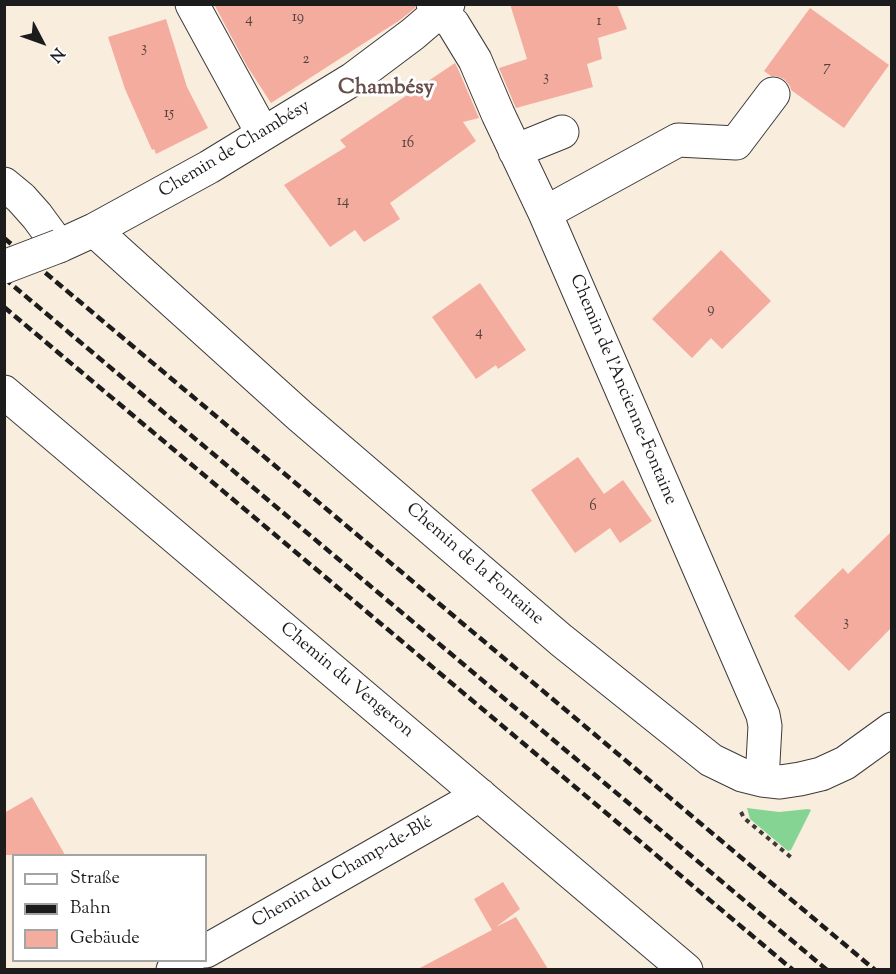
<!DOCTYPE html>
<html>
<head>
<meta charset="utf-8">
<style>
	body { margin:0 }
	#map { position:relative; width:896px; height:974px; overflow:hidden; background:#f9edde; font-family:"Sorts Mill Goudy",serif }
	canvas { display:block }
	.frame { position:absolute; inset:0; border:6px solid #1c1c1c; pointer-events:none }
	.legend { position:absolute; left:12px; top:854px; width:195px; height:108px; box-sizing:border-box; background:#fff; border:2px solid #a4a4a4; margin:0; padding:8px 10px; list-style:none; font-size:18px; color:#1c1c1c }
	.legend li { display:flex; align-items:center; gap:12px; height:30px }
	.legend b { width:30px; border:2px solid #a4a4a4 }
	.north { position:absolute; left:12px; top:12px; width:60px; height:60px; -webkit-text-stroke:4px #fff; paint-order:stroke; rotate:131deg; font-size:16px; font-weight:700; line-height:24px; text-align:center; color:#1c1c1c }
	.north::after { content:''; display:block; margin:auto; width:21px; height:27px; background:#1c1c1c; clip-path:polygon(50% 0,100% 100%,50% 72%,0 100%) }
</style>
</head>
<body>
<div id="map">
<canvas width="896" height="974"></canvas>
<div class="frame"></div>
<ul class="legend">
<li><b style="height:8px;background:#fff"></b>Straße</li>
<li><b style="height:8px;background:#1c1c1c"></b>Bahn</li>
<li><b style="height:16px;background:#f4ac9e"></b>Gebäude</li>
</ul>
<div class="north">N</div>
</div>
<script>
const ctx = document.querySelector('canvas').getContext('2d');
ctx.lineJoin = 'round';
function fill(path, color) {
  ctx.fillStyle = color;
  ctx.fill(path, 'evenodd');
}
function shape(rows) {
  const path = new Path2D();
  for (const r of rows) {
    path.moveTo(r[0], r[1]);
    for (let i = 2; i < r.length; i += 2) path.lineTo(r[i], r[i + 1]);
  }
  return path;
}
function strokePath(path, color, width, dash) {
  ctx.strokeStyle = color;
  ctx.lineWidth = width;
  ctx.lineCap = dash ? 'butt' : 'round';
  ctx.setLineDash(dash || []);
  ctx.stroke(path);
}
function label(font, color, halo, rows, align = 'center') {
  ctx.font = font + ' "Sorts Mill Goudy",serif';
  ctx.lineWidth = 6;
  ctx.setLineDash([]);
  ctx.textBaseline = 'middle';
  ctx.strokeStyle = halo;
  ctx.fillStyle = color;
  for (const [text, x, y, turn = 0] of rows) {
    ctx.save();
    ctx.translate(x, y);
    ctx.rotate((+turn || 0) * Math.PI / 180);
    ctx.textAlign = isNaN(turn) ? turn : align;
    if (halo) ctx.strokeText(text, 0, 0);
    ctx.fillText(text, 0, 0);
    ctx.restore();
  }
}
fill(shape([
	[747,808,779,812,808,809,811,810,791,850,788,851,750,819]
]), '#85d494');
fill(shape([
	[214,4,415,4,415,8,400,20,271,103,247,66],
	[510,4,617,4,627,29,598,38,602,59,587,64,593,87,516,108,499,68,527,59],
	[810,8,889,65,844,128,791,90,790,86,784,79,776,76,771,76,764,71],
	[166,19,187,87,208,128,156,154,154,149,152,150,125,89,108,37],
	[455,63,458,69,479,118,463,122,476,141,390,203,400,219,364,242,355,230,330,247,284,185,346,147,340,140],
	[721,250,771,301,722,349,711,338,692,358,652,319],
	[480,283,526,350,498,369,496,365,476,379,432,317],
	[578,457,604,494,623,480,652,521,620,543,610,528,575,553,531,490],
	[891,532,891,628,849,671,794,616,843,568,848,574],
	[32,797,65,855,4,855,4,813],
	[503,882,520,909,496,927,516,917,548,969,418,969,492,930,474,899]
]), '#f4ac9e');
const minor = shape([
	[192,4,263,134],
	[433,4,453,24,475,60,498,114,545,213,763,715,765,726,762,780],
	[515,151,562,132],
	[4,184,21,198,37,216,59,246,94,230,209,167,353,79,413,34,448,4],
	[545,213,678,140,736,143,773,94],
	[94,230,300,416,561,640,711,760,742,775,762,780,780,782,800,779,821,774,845,763,892,729],
	[4,392,686,970],
	[206,951,480,795],
	[173,970,189,960]
]);
strokePath(minor, '#3d3b39', 35);
strokePath(shape([
	[741,812,744,818,793,859]
]), '#3d3b39', 4, [4.5, 4.5]);
strokePath(minor, '#fff', 33);
strokePath(shape([
	[4,238,875,970],
	[4,278,827,970],
	[4,307,793,970]
]), '#1c1c1c', 4.5, [9, 4.5]);
const minorBridge = shape([
	[4,267,59,246]
]);
strokePath(minorBridge, '#3d3b39', 35, []);
strokePath(minorBridge, '#fff', 33);
label('15px', '#52403c', null, [
	["19",298,18],
	["4",249,20],
	["1",599,22],
	["3",144,49],
	["2",306,60],
	["7",827,68],
	["3",546,78],
	["15",169,114],
	["16",408,144],
	["14",343,202],
	["9",711,310],
	["4",479,333],
	["6",593,507],
	["3",846,623]
]);
label('18px', '#1c1c1c', '#fff', [
	["Chemin de Chambésy",235,150,-31],
	["Chemin de l'Ancienne-Fontaine",622,390,67],
	["Chemin de la Fontaine",474,565,41],
	["Chemin du Vengeron",346,681,40],
	["Chemin du Champ-de-Blé",343,873,-30]
]);
label('bold 21px', '#684e4a', '#fff', [
	["Chambésy",386,89]
]);
</script>
</body>
</html>
